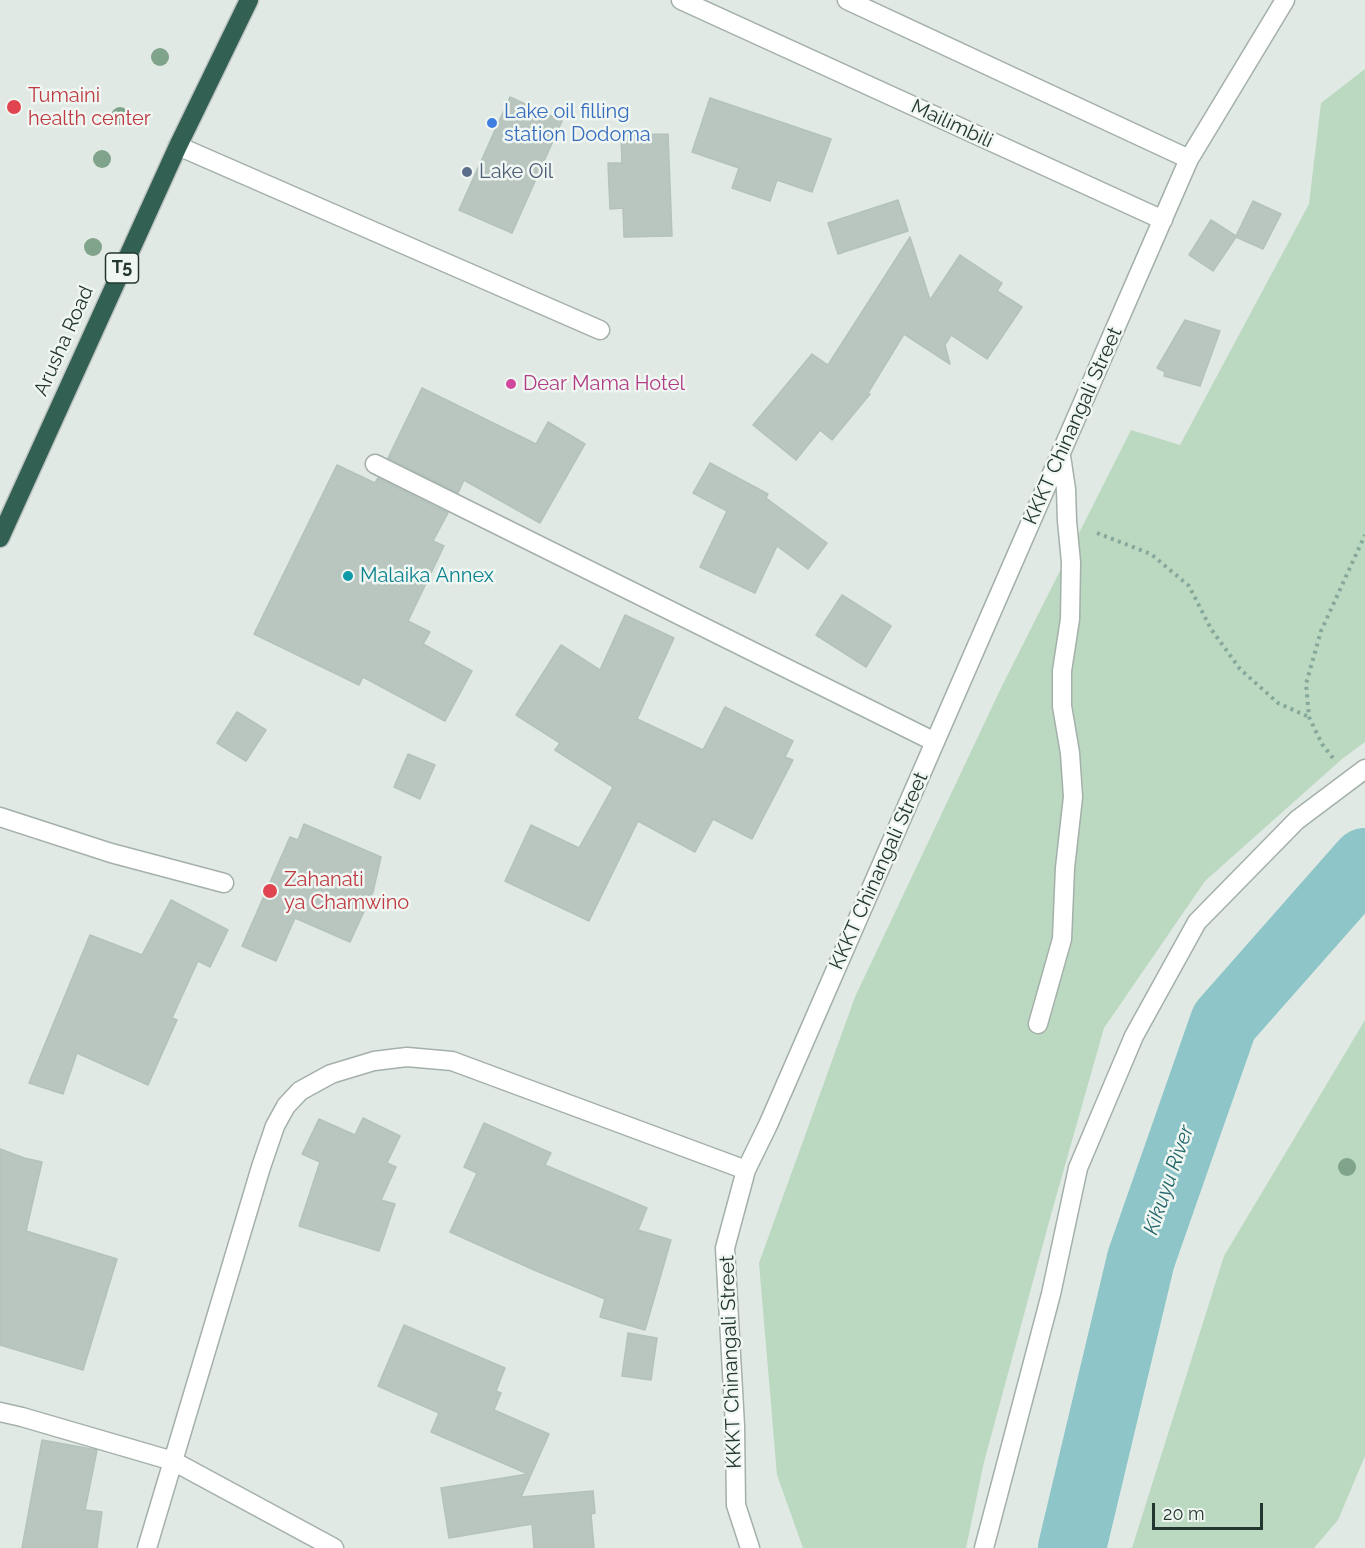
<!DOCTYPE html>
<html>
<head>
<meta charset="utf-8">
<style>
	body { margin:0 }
	#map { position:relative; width:1365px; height:1548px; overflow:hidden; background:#e0e9e4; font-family:Raleway,sans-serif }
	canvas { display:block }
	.scale { position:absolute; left:1152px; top:1503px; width:111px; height:27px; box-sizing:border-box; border:3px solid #233730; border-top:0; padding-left:8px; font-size:18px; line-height:21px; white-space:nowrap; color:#233730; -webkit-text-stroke:4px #f0f6f2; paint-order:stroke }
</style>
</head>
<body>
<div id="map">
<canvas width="1365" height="1548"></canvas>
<div class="scale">20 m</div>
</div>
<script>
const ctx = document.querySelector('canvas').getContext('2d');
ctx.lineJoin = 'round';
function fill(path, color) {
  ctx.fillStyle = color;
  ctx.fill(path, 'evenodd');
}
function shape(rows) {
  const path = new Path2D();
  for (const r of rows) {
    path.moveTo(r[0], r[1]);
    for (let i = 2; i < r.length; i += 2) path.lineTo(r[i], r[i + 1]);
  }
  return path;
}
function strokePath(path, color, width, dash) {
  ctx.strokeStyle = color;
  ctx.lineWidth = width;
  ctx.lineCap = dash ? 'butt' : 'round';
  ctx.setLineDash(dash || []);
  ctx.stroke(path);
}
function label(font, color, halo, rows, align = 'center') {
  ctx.font = font + ' Raleway,sans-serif';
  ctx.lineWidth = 5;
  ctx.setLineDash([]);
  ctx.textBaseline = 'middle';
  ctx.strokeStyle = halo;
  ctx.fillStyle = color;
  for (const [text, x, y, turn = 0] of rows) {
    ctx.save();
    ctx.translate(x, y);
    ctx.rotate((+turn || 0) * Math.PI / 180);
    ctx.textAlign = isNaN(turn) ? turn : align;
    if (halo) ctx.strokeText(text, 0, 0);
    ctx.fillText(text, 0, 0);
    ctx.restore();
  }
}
fill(shape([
	[1365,69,1365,742,1342,759,1205,881,1104,1028,1052,1211,984,1462,966,1548,803,1548,777,1475,759,1263,855,997,1001,688,1131,430,1180,445,1309,204,1321,103],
	[1365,1020,1365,1456,1338,1520,1314,1548,1132,1548,1224,1256]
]), '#bbd8c0');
strokePath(shape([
	[1072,1548,1141,1259,1224,1022,1365,862]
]), '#8dc5c8', 68);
const building = shape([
	[510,97,562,121,512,233,459,210,510,97],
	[710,98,831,139,812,192,777,180,770,201,732,188,739,168,692,152,710,98],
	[668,134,672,236,624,237,623,208,610,209,608,163,622,163,621,135,668,134],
	[898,200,908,231,838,254,828,223,898,200],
	[1253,201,1281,214,1263,249,1236,237,1213,271,1189,255,1211,220,1236,236,1253,201],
	[910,237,930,300,960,255,1002,283,997,291,1022,307,987,359,951,335,945,345,950,364,904,334,868,393,870,394,832,440,820,430,796,460,753,425,812,354,828,365,910,237],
	[1185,320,1220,331,1200,386,1164,376,1165,372,1157,368,1185,320],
	[422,388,536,444,548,422,585,444,540,523,464,480,458,493,388,458,422,388],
	[710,463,768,494,766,498,827,543,808,569,777,546,755,593,700,567,727,511,693,493,710,463],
	[337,465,375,483,378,478,448,513,433,541,444,546,408,621,430,632,423,644,472,671,445,721,363,677,359,685,254,634,337,465],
	[842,595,891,626,866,667,816,635,842,595],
	[625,615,674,638,637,719,703,750,725,707,793,741,785,757,793,760,752,839,713,819,695,852,638,821,589,921,505,881,531,825,579,848,613,787,555,750,560,743,516,715,561,645,600,670,625,615],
	[237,712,266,730,246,761,217,743,237,712],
	[408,754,435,765,420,799,394,787,408,754],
	[304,824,381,857,373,892,350,942,295,918,276,961,242,946,290,837,298,840,304,824],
	[171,900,228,930,210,967,198,961,172,1018,177,1020,148,1085,77,1053,63,1094,29,1083,90,935,142,955,171,900],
	[363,1118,400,1136,387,1163,396,1167,381,1200,395,1204,379,1251,299,1226,320,1162,302,1154,319,1119,355,1135,363,1118],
	[484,1123,551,1153,545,1165,647,1208,638,1230,671,1240,645,1330,600,1317,605,1299,534,1270,450,1232,477,1173,464,1167,484,1123],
	[0,1149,24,1158,42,1162,26,1231,117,1259,83,1370,0,1345,0,1149],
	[404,1325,505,1368,496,1391,501,1393,494,1410,549,1434,521,1497,593,1491,595,1513,591,1514,594,1548,534,1548,532,1524,449,1538,441,1488,528,1474,431,1432,439,1413,378,1386,404,1325],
	[628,1333,657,1338,651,1380,622,1376,628,1333],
	[42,1440,97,1450,85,1510,102,1512,97,1548,22,1548,42,1440]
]);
fill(building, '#b9c6c0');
strokePath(building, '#b3c2ba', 1.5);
const minor = shape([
	[681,0,1163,220],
	[847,0,1189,159],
	[178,146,600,330],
	[375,464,935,742],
	[0,817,111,853,224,883],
	[1038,1024,1062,939,1065,868,1073,797,1070,753,1062,706,1062,671,1070,619,1071,562,1067,521,1066,489,1061,456],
	[0,1412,22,1417,173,1461,334,1548],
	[147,1548,261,1167,275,1126,286,1106,300,1091,331,1074,374,1061,407,1057,452,1061,746,1170],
	[750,1548,736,1505,735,1426,725,1248,746,1170,768,1125,1189,159,1285,0],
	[984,1548,1051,1294,1078,1168,1134,1036,1197,922,1297,820,1365,769]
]);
const highway = shape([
	[0,538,178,146,249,0]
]);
strokePath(minor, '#a4b0aa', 21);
strokePath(highway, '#bdc3c1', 21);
strokePath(shape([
	[1097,533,1151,554,1189,586,1211,629,1240,669,1278,703,1309,717],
	[1333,758,1322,744,1309,717,1306,684,1321,631,1365,535]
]), '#84a99a', 4, [3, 4.5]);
strokePath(minor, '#fff', 18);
strokePath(highway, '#326052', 18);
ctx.fillStyle = '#80a38b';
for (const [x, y] of [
	[160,57],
	[120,116],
	[102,159],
	[93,247],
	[1347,1167]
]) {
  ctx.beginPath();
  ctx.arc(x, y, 9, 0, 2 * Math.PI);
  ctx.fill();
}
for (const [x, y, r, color] of [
	[14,107,8,"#e0444e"],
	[492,123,6,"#3f7fe0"],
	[467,172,6,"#5c6f8a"],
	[511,384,6,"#d1479c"],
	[348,576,6,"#0f9aa8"],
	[270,891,8,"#e0444e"]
]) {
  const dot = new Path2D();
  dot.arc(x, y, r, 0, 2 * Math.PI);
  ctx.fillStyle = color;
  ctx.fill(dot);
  strokePath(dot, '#f0f6f2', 2);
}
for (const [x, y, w] of [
	[122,268,33]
]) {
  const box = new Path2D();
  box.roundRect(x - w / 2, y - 15, w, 30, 4.5);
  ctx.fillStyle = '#f0f6f2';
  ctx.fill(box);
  strokePath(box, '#233730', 1.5);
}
label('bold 18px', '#233730', null, [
	["T5",122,268]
]);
label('20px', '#be3a42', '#f0f6f2', [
	["Tumaini",28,96],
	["health center",28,119],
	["Zahanati",284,880],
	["ya Chamwino",284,903]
], 'left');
label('20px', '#366cbe', '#f0f6f2', [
	["Lake oil filling",504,112],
	["station Dodoma",504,135]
], 'left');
label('20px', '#233730', '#f0f6f2', [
	["Mailimbili",952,124,25],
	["Arusha Road",64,341,-66],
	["KKKT Chinangali Street",1073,426,-66],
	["KKKT Chinangali Street",879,871,-66],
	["KKKT Chinangali Street",731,1362,-92]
]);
label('20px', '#4e5e75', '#f0f6f2', [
	["Lake Oil",479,172]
], 'left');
label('20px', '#b23c85', '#f0f6f2', [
	["Dear Mama Hotel",523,384]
], 'left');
label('20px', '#0d838f', '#f0f6f2', [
	["Malaika Annex",360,576]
], 'left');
label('italic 21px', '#24676c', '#f0f6f2', [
	["Kikuyu River",1169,1180,-71]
]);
</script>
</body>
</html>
